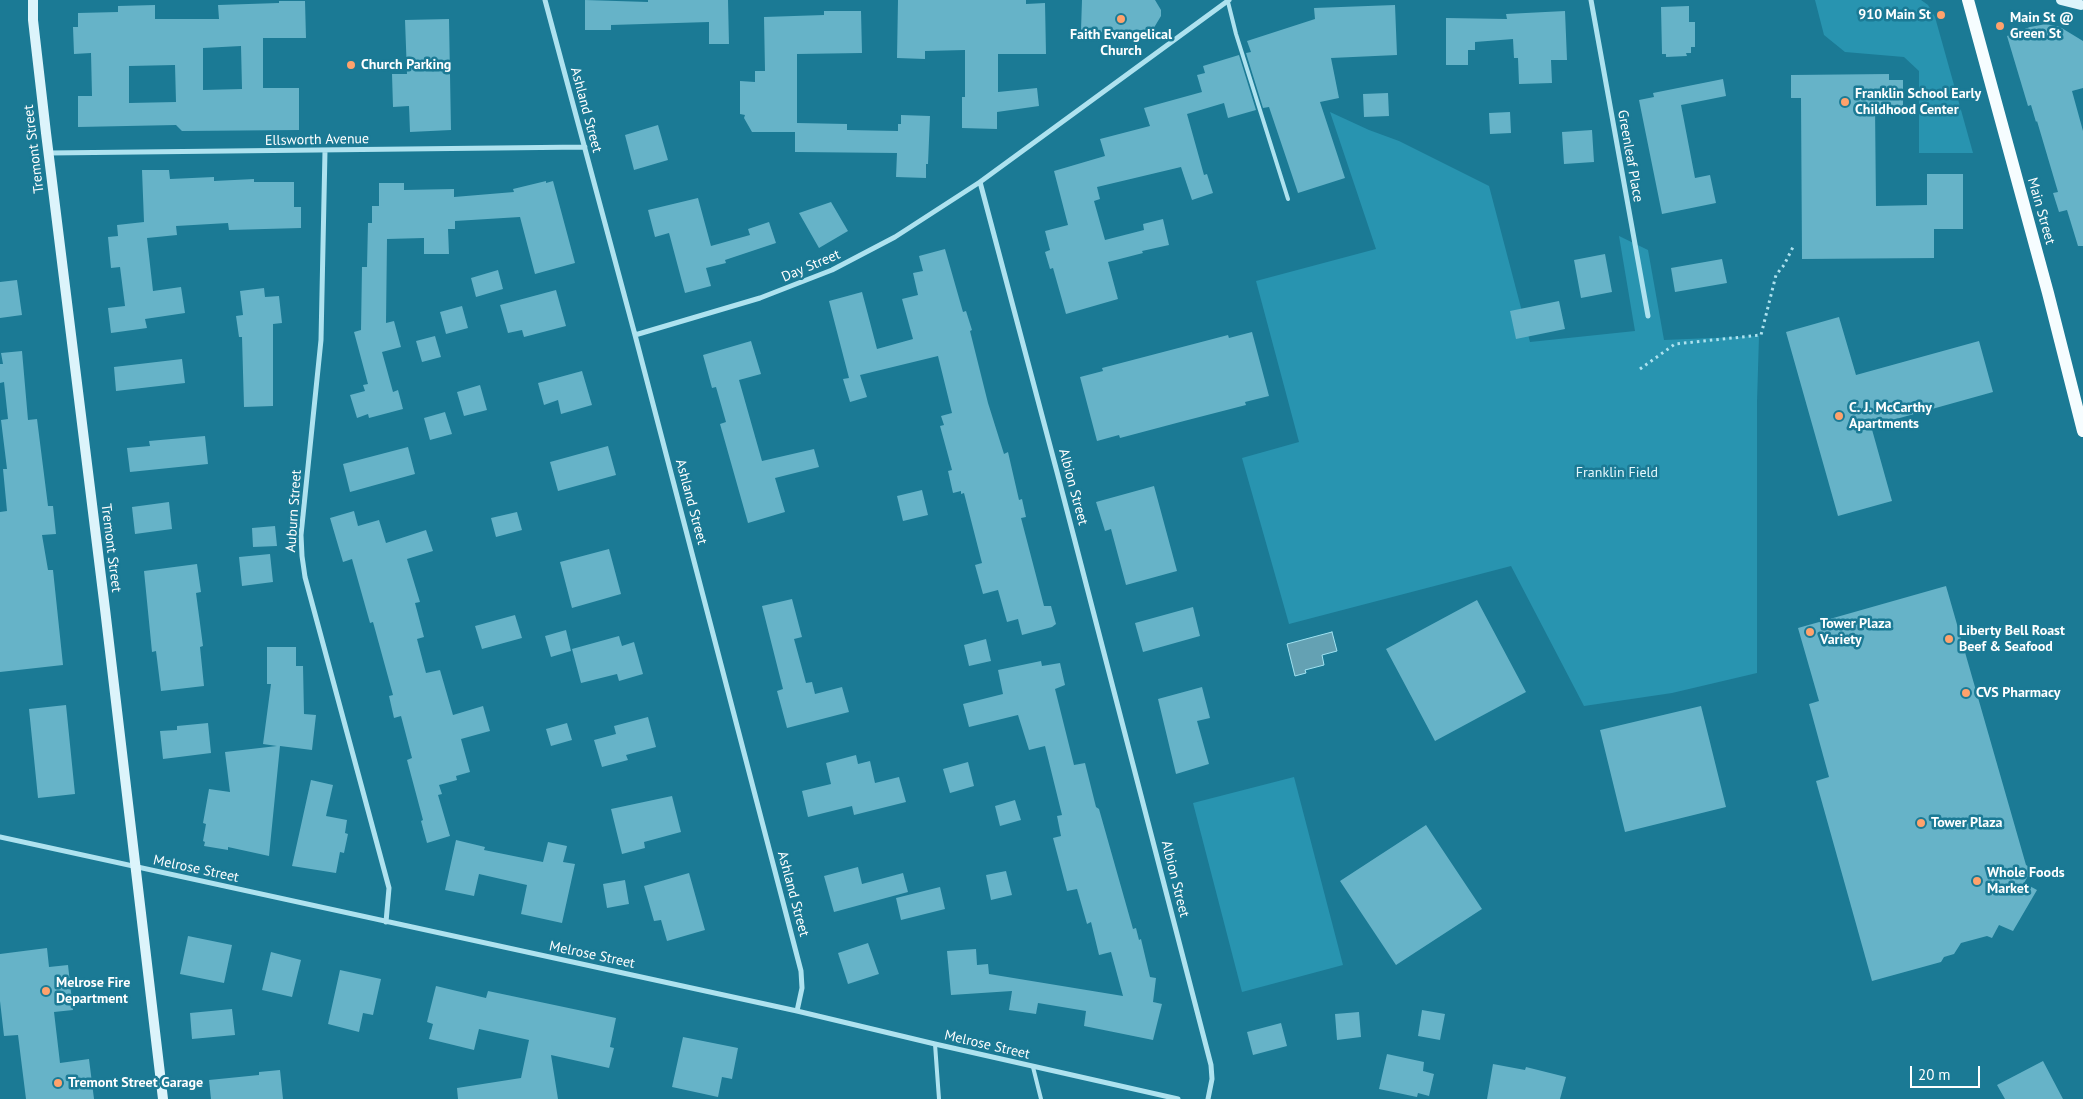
<!DOCTYPE html>
<html>
<head>
<meta charset="utf-8">
<style>
	body { margin:0 }
	#map { position:relative; width:2083px; height:1099px; overflow:hidden; background:#1b7a95; font-family:"PT Sans",sans-serif }
	canvas { display:block }
	.scale { position:absolute; left:1910px; top:1066px; width:70px; height:22px; box-sizing:border-box; border:2px solid #fff; border-top:0; padding-left:6px; font-size:15px; line-height:18px; white-space:nowrap; color:#fff; -webkit-text-stroke:4px #1b7a95; paint-order:stroke }
</style>
</head>
<body>
<div id="map">
<canvas width="2083" height="1099"></canvas>
<div class="scale">20 m</div>
</div>
<script>
const ctx = document.querySelector('canvas').getContext('2d');
ctx.lineJoin = 'round';
function fill(path, color) {
  ctx.fillStyle = color;
  ctx.fill(path, 'evenodd');
}
function shape(rows) {
  const path = new Path2D();
  for (const r of rows) {
    path.moveTo(r[0], r[1]);
    for (let i = 2; i < r.length; i += 2) path.lineTo(r[i], r[i + 1]);
  }
  return path;
}
function strokePath(path, color, width, dash) {
  ctx.strokeStyle = color;
  ctx.lineWidth = width;
  ctx.lineCap = dash ? 'butt' : 'round';
  ctx.setLineDash(dash || []);
  ctx.stroke(path);
}
function label(font, color, halo, rows, align = 'center') {
  ctx.font = font + ' "PT Sans",sans-serif';
  ctx.lineWidth = 5;
  ctx.setLineDash([]);
  ctx.textBaseline = 'middle';
  ctx.strokeStyle = halo;
  ctx.fillStyle = color;
  for (const [text, x, y, turn = 0] of rows) {
    ctx.save();
    ctx.translate(x, y);
    ctx.rotate((+turn || 0) * Math.PI / 180);
    ctx.textAlign = isNaN(turn) ? turn : align;
    if (halo) ctx.strokeText(text, 0, 0);
    ctx.fillText(text, 0, 0);
    ctx.restore();
  }
}
fill(shape([
	[1815,0,1921,0,1928,5,1935,17,1973,153,1919,153,1919,71,1904,57,1845,52,1824,35],
	[1330,112,1369,130,1399,141,1489,186,1530,342,1635,331,1619,236,1648,250,1664,340,1759,336,1757,402,1757,673,1672,693,1584,706,1511,566,1289,624,1242,458,1299,442,1256,281,1376,249],
	[1294,777,1343,965,1242,992,1193,803]
]), '#2894b0');
const water = shape([
	[1332,632,1337,651,1322,655,1324,665,1305,670,1306,673,1295,676,1287,644,1332,632]
]);
fill(water, '#64a1b3');
strokePath(water, '#a1e2f1', 1);
fill(shape([
	[585,0,648,2,648,0,728,0,729,44,709,44,709,22,611,25,611,30,585,30],
	[898,0,1026,0,1026,4,1045,3,1046,54,998,54,998,92,1037,88,1039,106,997,112,997,129,962,128,962,97,965,97,965,50,925,51,925,59,897,58],
	[1082,0,1155,0,1161,10,1161,16,1152,31,1137,31,1137,41,1092,40,1092,30,1081,30],
	[279,1,305,1,306,38,263,38,263,88,299,88,299,130,182,131,176,125,78,127,78,96,92,96,91,53,74,54,73,27,78,27,78,13,118,12,118,6,155,5,155,19,219,19,218,5,279,3],
	[241,46,242,89,203,90,203,48],
	[175,65,176,102,129,103,129,66],
	[1395,5,1397,55,1331,58,1339,98,1320,102,1345,178,1298,193,1269,107,1263,108,1246,53,1251,52,1247,41,1315,19,1314,8],
	[1689,6,1689,22,1695,22,1695,47,1691,47,1691,53,1686,53,1687,56,1666,57,1666,54,1662,54,1661,7],
	[824,11,861,11,862,53,797,54,797,123,847,124,847,130,898,131,898,124,901,124,901,115,930,116,928,164,926,164,926,178,896,177,897,153,795,152,795,132,752,132,744,118,745,115,740,114,740,81,755,82,755,71,765,71,764,17,824,15],
	[1565,11,1567,60,1551,60,1552,83,1519,84,1518,58,1514,58,1513,39,1475,42,1475,50,1468,50,1468,65,1446,65,1446,18,1507,19,1506,14],
	[449,19,451,130,410,132,409,106,393,107,392,74,407,74,405,20],
	[2046,24,2060,27,2083,41,2083,88,2072,91,2083,131,2083,246,2078,246,2067,210,2059,212,2053,193,2058,192,2037,121,2036,122,2031,105,2028,106,2007,36,2030,27],
	[1239,55,1256,110,1228,118,1224,103,1187,114,1204,175,1207,174,1213,193,1192,200,1181,167,1097,187,1100,199,1094,201,1105,240,1144,230,1143,224,1163,219,1169,245,1142,251,1143,253,1108,262,1118,299,1066,314,1053,268,1050,269,1045,252,1050,250,1045,231,1068,225,1054,171,1105,156,1100,139,1150,126,1144,108,1202,92,1197,75,1205,73,1203,66],
	[1889,74,1889,80,1903,80,1903,107,1875,107,1876,206,1927,205,1927,174,1963,174,1963,229,1934,229,1934,258,1802,259,1801,98,1791,98,1791,75],
	[1723,79,1726,96,1681,105,1695,178,1710,175,1716,203,1662,214,1639,100,1654,97,1653,93],
	[1388,93,1389,116,1364,117,1363,94],
	[1510,112,1511,133,1490,134,1489,113],
	[658,125,668,160,634,170,625,135],
	[1592,130,1594,162,1564,164,1562,132],
	[142,170,169,170,170,179,214,177,214,181,254,179,254,182,294,182,294,207,301,207,301,228,229,230,228,223,176,226,177,235,147,238,153,291,181,287,185,313,145,319,147,328,111,333,108,308,125,306,120,267,111,268,108,237,118,236,117,225,144,222],
	[546,181,546,183,553,181,575,263,535,274,520,217,455,221,455,229,448,229,449,254,424,254,424,238,387,239,386,323,394,321,401,347,382,352,393,392,398,390,403,409,369,418,368,414,357,418,350,395,365,391,363,385,368,384,354,332,361,330,362,267,367,267,368,223,372,223,372,206,379,206,379,183,404,183,404,190,454,189,454,197,514,192,513,189],
	[698,198,711,246,750,235,748,229,769,222,776,243,725,260,726,263,706,268,711,286,685,293,669,233,655,237,648,210],
	[831,202,848,231,819,248,799,213],
	[945,249,963,312,966,311,972,330,970,331,988,403,1004,454,1008,452,1019,500,1022,499,1026,517,1021,518,1044,606,1051,606,1056,624,1052,627,1022,635,1018,619,1007,622,998,590,983,594,975,565,982,563,964,493,961,494,961,491,953,493,948,471,952,470,940,426,944,425,941,416,952,413,938,356,860,375,867,397,850,402,843,379,849,378,829,301,862,292,877,349,913,339,902,299,918,295,913,273,923,271,919,256],
	[1605,254,1612,292,1581,298,1574,260],
	[1722,259,1727,283,1675,292,1671,268],
	[498,270,503,289,476,297,471,278],
	[17,280,22,315,0,318,0,282],
	[264,288,265,297,279,296,282,323,273,324,273,406,244,407,242,337,239,337,236,316,243,315,240,291],
	[556,290,566,326,524,337,522,330,508,333,500,305],
	[1559,301,1565,329,1516,339,1510,311],
	[462,306,468,328,446,334,440,312],
	[1839,317,1856,375,1979,341,1993,392,1871,426,1892,501,1838,516,1786,332],
	[1252,332,1269,396,1245,402,1246,405,1184,421,1120,438,1119,435,1097,441,1080,377,1103,371,1102,368,1228,335,1229,338],
	[435,336,441,357,422,362,416,341],
	[751,341,761,374,739,380,762,461,814,449,819,467,775,478,785,512,748,523,720,424,726,422,716,387,712,388,703,355],
	[22,351,28,420,37,419,48,506,53,506,56,534,42,535,48,570,53,570,63,665,0,672,0,512,7,511,3,469,7,469,1,420,8,419,4,382,0,383,0,364,3,364,1,353],
	[182,359,185,383,116,391,114,367],
	[582,371,592,405,561,414,558,400,544,405,538,383],
	[480,385,487,410,464,416,457,392],
	[445,412,452,434,430,440,424,418],
	[205,436,208,464,130,472,127,448,150,446,149,441],
	[608,446,616,475,558,491,550,462],
	[408,447,415,474,350,492,343,464],
	[1154,486,1177,571,1126,585,1111,529,1105,531,1096,502],
	[922,490,928,515,903,521,897,496],
	[169,502,172,529,135,534,132,507],
	[354,511,358,526,379,520,386,543,426,530,433,551,407,559,420,602,415,603,424,637,417,639,426,673,440,670,453,715,483,706,490,731,461,739,470,772,456,776,457,780,439,785,442,794,438,795,450,836,427,843,421,821,423,820,407,760,412,758,401,716,394,718,389,696,393,695,373,622,370,623,352,559,343,562,330,518],
	[517,512,522,530,496,537,491,518],
	[275,526,277,546,253,547,252,528],
	[609,549,621,594,572,608,560,562],
	[270,554,273,582,242,586,239,557],
	[197,564,201,592,196,593,203,646,200,647,204,686,161,691,156,651,152,652,144,571],
	[1946,586,2026,865,2032,869,2024,883,2037,890,2013,931,1999,925,1992,938,1987,936,1961,943,1954,954,1944,957,1941,962,1872,981,1816,781,1829,777,1809,704,1819,701,1798,628],
	[792,599,802,637,794,639,806,683,812,682,815,694,842,687,849,712,787,728,777,691,783,689,762,606],
	[1477,600,1526,692,1435,741,1386,649],
	[1193,607,1200,636,1143,652,1135,623],
	[515,615,522,638,482,649,475,626],
	[566,630,571,651,551,657,545,636],
	[619,636,622,646,634,642,643,674,619,681,617,674,581,683,572,649],
	[986,639,991,661,969,666,964,645],
	[267,647,296,647,296,666,303,666,304,714,316,715,312,750,280,746,269,856,228,847,228,850,204,846,205,842,203,841,206,824,203,823,209,789,230,792,225,752,277,746,263,744,271,684,267,684],
	[1041,661,1042,666,1060,663,1065,685,1055,689,1074,765,1085,763,1096,807,1099,809,1133,929,1136,928,1139,940,1141,939,1150,977,1156,978,1153,1002,1162,1004,1153,1040,1084,1026,1086,1011,1038,1003,1036,1014,1009,1010,1012,991,951,995,947,951,976,949,977,965,988,964,989,974,1123,996,1111,952,1099,955,1091,922,1087,924,1077,889,1067,891,1053,838,1061,836,1057,816,1062,815,1045,746,1029,750,1018,715,969,727,963,704,1003,694,998,670],
	[1202,687,1210,718,1197,721,1209,764,1176,774,1158,699],
	[66,705,75,794,38,798,29,709],
	[1701,706,1726,807,1625,832,1600,730],
	[648,717,656,747,626,755,628,760,602,767,594,740,616,734,614,726],
	[208,723,211,753,163,759,160,731,177,730,177,726],
	[567,723,572,740,551,746,546,729],
	[856,755,858,764,870,761,875,783,899,777,906,802,854,815,852,806,808,817,802,791,831,784,826,763],
	[968,762,974,786,950,793,943,769],
	[311,780,333,785,326,816,347,820,345,833,348,834,344,853,340,852,336,873,292,866],
	[672,796,681,832,644,842,645,848,622,854,611,809],
	[1015,800,1021,820,1000,826,995,806],
	[1426,825,1482,909,1396,965,1340,881],
	[456,840,485,847,484,850,543,862,548,842,567,846,563,862,575,864,562,923,521,914,527,885,479,874,474,896,445,890],
	[858,867,862,884,903,873,908,892,834,912,824,876],
	[1006,871,1012,895,991,900,986,875],
	[689,873,705,930,667,941,661,920,654,921,644,886],
	[625,880,629,904,607,908,603,884],
	[940,887,945,909,901,920,896,898],
	[188,936,232,945,224,983,180,974],
	[868,943,879,974,848,984,838,953],
	[47,948,49,967,68,965,73,1010,54,1012,60,1063,89,1059,94,1099,26,1099,18,1035,4,1036,0,1001,0,954],
	[271,952,301,960,292,997,262,990],
	[340,970,381,979,373,1015,363,1013,359,1032,328,1024],
	[436,986,486,998,488,991,616,1018,610,1047,614,1048,609,1068,551,1055,558,1099,458,1099,457,1088,521,1078,529,1040,479,1029,474,1050,429,1039,433,1024,427,1022],
	[232,1009,235,1035,192,1039,190,1013],
	[1422,1010,1445,1014,1440,1040,1418,1036],
	[1359,1012,1361,1037,1337,1040,1335,1014],
	[1281,1023,1287,1046,1253,1055,1247,1032],
	[683,1037,738,1048,732,1079,722,1077,718,1097,672,1087],
	[1387,1054,1424,1062,1423,1071,1434,1074,1429,1096,1418,1093,1417,1097,1379,1089],
	[2043,1061,2063,1099,2005,1099,1997,1085],
	[1493,1064,1525,1070,1526,1067,1566,1077,1560,1099,1487,1099],
	[280,1070,283,1099,211,1099,209,1080,259,1075,259,1072]
]), '#66b3c8');
strokePath(shape([
	[1640,369,1675,344,1761,335,1776,275,1784,265,1793,247]
]), '#aee2ef', 3, [2.5, 4]);
strokePath(shape([
	[1228,2,1236,34,1288,199],
	[935,1044,939,1099],
	[1033,1067,1041,1099]
]), '#aee2ef', 4);
strokePath(shape([
	[545,0,635,335,801,971,802,988,797,1011],
	[1591,0,1648,316],
	[325,151,321,340,301,535,302,556,305,577,389,888,386,922],
	[49,153,585,147],
	[635,335,760,298,832,270,895,237,980,182],
	[0,837,797,1011,935,1044,1178,1099],
	[1208,1099,1212,1079,1211,1065,1057,472,980,182,1229,0]
]), '#aee2ef', 5);
strokePath(shape([
	[33,0,33,20,46,133,105,609,163,1099],
	[2061,0,2081,5]
]), '#dcf4fb', 10);
strokePath(shape([
	[1968,0,2048,293,2083,431]
]), '#f6fdff', 12);
for (const [x, y, r, color] of [
	[1941,15,5,"#ffa26c"],
	[1121,19,5,"#ffa26c"],
	[2000,26,5,"#ffa26c"],
	[351,65,5,"#ffa26c"],
	[1845,102,5,"#ffa26c"],
	[1839,416,5,"#ffa26c"],
	[1810,632,5,"#ffa26c"],
	[1949,639,5,"#ffa26c"],
	[1966,693,5,"#ffa26c"],
	[1921,823,5,"#ffa26c"],
	[1977,881,5,"#ffa26c"],
	[46,991,5,"#ffa26c"],
	[58,1083,5,"#ffa26c"]
]) {
  const dot = new Path2D();
  dot.arc(x, y, r, 0, 2 * Math.PI);
  ctx.fillStyle = color;
  ctx.fill(dot);
  strokePath(dot, '#1b7a95', 2);
}
label('bold 14px', '#fff', '#1b7a95', [
	["910 Main St",1931,15,"right"],
	["Main St @",2010,18],
	["Green St",2010,34],
	["Faith Evangelical",1121,35,"center"],
	["Church",1121,51,"center"],
	["Church Parking",361,65],
	["Franklin School Early",1855,94],
	["Childhood Center",1855,110],
	["C. J. McCarthy",1849,408],
	["Apartments",1849,424],
	["Tower Plaza",1820,624],
	["Variety",1820,640],
	["Liberty Bell Roast",1959,631],
	["Beef & Seafood",1959,647],
	["CVS Pharmacy",1976,693],
	["Tower Plaza",1931,823],
	["Whole Foods",1987,873],
	["Market",1987,889],
	["Melrose Fire",56,983],
	["Department",56,999],
	["Tremont Street Garage",68,1083]
], 'left');
label('14px', '#fff', '#1b7a95', [
	["Ashland Street",586,110,75],
	["Ellsworth Avenue",317,140,-1],
	["Tremont Street",34,149,-97],
	["Greenleaf Place",1630,156,80],
	["Main Street",2041,211,74],
	["Day Street",811,266,-23],
	["Albion Street",1073,487,75],
	["Ashland Street",691,502,75],
	["Auburn Street",294,511,-86],
	["Tremont Street",111,548,83],
	["Melrose Street",196,869,12],
	["Albion Street",1175,879,76],
	["Ashland Street",793,894,75],
	["Melrose Street",592,955,12],
	["Melrose Street",987,1045,13]
]);
label('14px', '#e6f8fd', '#1b7a95', [
	["Franklin Field",1617,473]
]);
</script>
</body>
</html>
